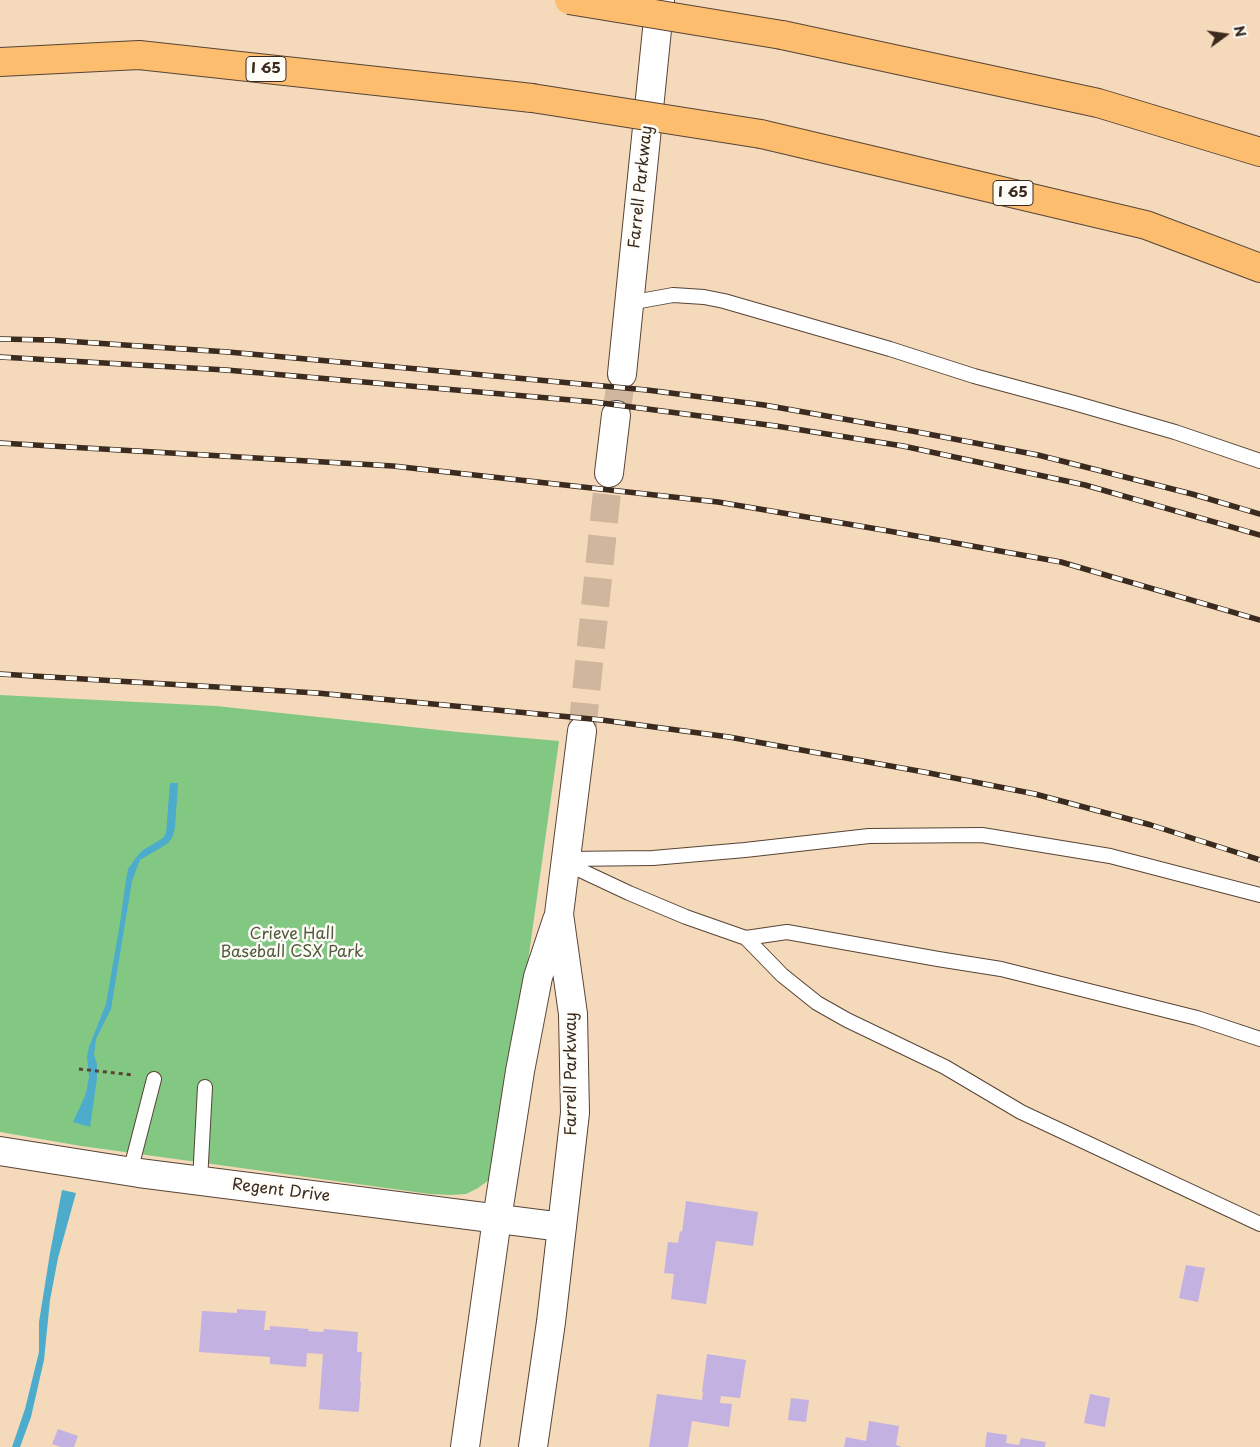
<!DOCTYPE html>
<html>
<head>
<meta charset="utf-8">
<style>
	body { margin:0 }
	#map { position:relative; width:1260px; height:1447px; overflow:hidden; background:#f4d9bb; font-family:"Playpen Sans",sans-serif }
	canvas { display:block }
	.north { position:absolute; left:1200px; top:10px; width:50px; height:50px; -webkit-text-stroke:4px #fdfcf7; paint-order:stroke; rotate:76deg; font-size:14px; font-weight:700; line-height:20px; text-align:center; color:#3b2a1e }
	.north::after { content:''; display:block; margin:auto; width:18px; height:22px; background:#3b2a1e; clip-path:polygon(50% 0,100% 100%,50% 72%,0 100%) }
</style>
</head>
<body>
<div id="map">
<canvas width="1260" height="1447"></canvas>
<div class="north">N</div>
</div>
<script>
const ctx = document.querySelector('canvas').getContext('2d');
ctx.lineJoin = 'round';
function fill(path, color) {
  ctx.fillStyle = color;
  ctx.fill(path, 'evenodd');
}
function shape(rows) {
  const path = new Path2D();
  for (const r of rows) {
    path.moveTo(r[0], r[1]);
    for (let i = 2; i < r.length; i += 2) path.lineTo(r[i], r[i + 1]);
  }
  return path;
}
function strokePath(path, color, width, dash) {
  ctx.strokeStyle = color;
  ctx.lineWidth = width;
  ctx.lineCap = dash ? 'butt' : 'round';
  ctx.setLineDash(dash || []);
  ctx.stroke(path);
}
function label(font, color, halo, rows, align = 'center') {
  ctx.font = font + ' "Playpen Sans",sans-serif';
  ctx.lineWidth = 5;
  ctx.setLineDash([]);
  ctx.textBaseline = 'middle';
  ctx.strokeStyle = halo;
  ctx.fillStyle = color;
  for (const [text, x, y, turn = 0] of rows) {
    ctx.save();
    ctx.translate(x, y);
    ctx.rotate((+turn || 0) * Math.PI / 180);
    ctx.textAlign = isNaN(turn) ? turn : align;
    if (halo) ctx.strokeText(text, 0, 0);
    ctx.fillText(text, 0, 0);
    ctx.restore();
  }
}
fill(shape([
	[0,695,216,706,458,732,559,741,500,1160,489,1180,478,1188,466,1194,451,1195,430,1194,81,1146,0,1132]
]), '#82c883');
fill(shape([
	[170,783,178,783,175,828,172,838,167,844,140,860,132,881,111,1009,96,1039,94,1055,97,1064,97,1079,90,1127,73,1122,85,1096,87,1088,89,1077,87,1057,89,1047,106,1004,120,923,126,880,128,869,138,855,143,850,163,838,166,833],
	[62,1190,76,1193,58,1258,50,1300,44,1360,31,1417,20,1447,12,1447,25,1409,39,1352,39,1322,50,1253]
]), '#4dabcb');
fill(shape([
	[686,1201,758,1212,753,1246,716,1241,706,1304,671,1299,674,1274,664,1273,668,1242,678,1243,680,1231,682,1232],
	[1186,1265,1205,1268,1198,1302,1179,1298],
	[237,1309,266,1311,264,1330,270,1330,270,1326,309,1329,308,1331,323,1332,324,1329,358,1332,357,1352,362,1352,360,1381,361,1382,359,1410,358,1412,319,1409,323,1354,307,1353,306,1367,270,1364,270,1357,199,1352,202,1311,237,1313],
	[707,1354,746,1360,740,1398,721,1396,720,1403,732,1404,729,1427,692,1421,688,1447,649,1447,657,1394,702,1400,703,1392,702,1392],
	[1090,1394,1110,1398,1105,1427,1084,1423],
	[791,1398,809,1400,806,1422,788,1420],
	[869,1421,899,1426,896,1445,902,1447,844,1447,846,1437,866,1441],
	[58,1429,78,1436,74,1447,61,1447,52,1444],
	[987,1432,1007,1435,1006,1443,1019,1445,1021,1438,1046,1442,1045,1447,985,1447]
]), '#c3b2e1');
strokePath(shape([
	[616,415,622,374],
	[582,731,609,473]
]), '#cfb69c', 28, [28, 14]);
const service = shape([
	[629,303,673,295,704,297,724,301,890,349,974,376,1074,403,1175,432,1260,461],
	[565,859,653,858,745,850,869,836,982,835,1110,856,1260,895],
	[565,863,629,893,686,917,746,938,787,932,938,959,1001,969,1197,1018,1260,1039],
	[746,938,782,975,817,1003,847,1020,945,1067,1021,1112,1260,1224],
	[130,1172,154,1079],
	[200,1181,205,1087]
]);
const minor = shape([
	[622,374,660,0],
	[609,473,616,415],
	[0,1151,139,1173,562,1227],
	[465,1447,497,1219,520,1071,538,977,557,920],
	[533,1447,551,1322,575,1113,573,1014,559,914,582,731]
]);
const motorway = shape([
	[782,35,1098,103,1260,152],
	[0,62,139,55,532,98],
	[761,134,1146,225,1260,268]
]);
strokePath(service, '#574436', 16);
strokePath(minor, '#574436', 30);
strokePath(motorway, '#574436', 30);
strokePath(shape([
	[79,1069,133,1075]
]), '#574436', 3, [4, 4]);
strokePath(service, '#fff', 14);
strokePath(minor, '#fff', 28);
strokePath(motorway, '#fcbd6f', 28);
const rail = shape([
	[0,339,50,340,228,352,440,371,647,390,764,405,912,431,1038,455,1192,494,1260,514],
	[0,357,226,370,594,402,776,426,903,446,1085,485,1260,535],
	[0,443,393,466,718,502,883,530,1061,562,1260,620],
	[0,674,317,693,602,720,729,737,924,772,1035,794,1151,825,1260,860]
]);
strokePath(rail, '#3b2a1e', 5.5);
strokePath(rail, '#fdfcf7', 4, [11]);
const motorwayBridge = shape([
	[569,0,782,35],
	[532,98,761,134]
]);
strokePath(motorwayBridge, '#574436', 30, []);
strokePath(motorwayBridge, '#fcbd6f', 28);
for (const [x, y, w] of [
	[266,69,40],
	[1013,193,40]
]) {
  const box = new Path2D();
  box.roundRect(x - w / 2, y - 12.5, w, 25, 4);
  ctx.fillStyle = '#fdfcf7';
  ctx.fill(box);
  strokePath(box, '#3b2a1e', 1);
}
label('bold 15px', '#3b2a1e', null, [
	["I 65",266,69],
	["I 65",1013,193]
]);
label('16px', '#3b2a1e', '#fdfcf7', [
	["Farrell Parkway",641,187,-84],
	["Farrell Parkway",572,1074,-90],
	["Regent Drive",281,1191,7]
]);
label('16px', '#50593c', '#fdfcf7', [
	["Crieve Hall",292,935],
	["Baseball CSX Park",292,953]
]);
</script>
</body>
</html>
